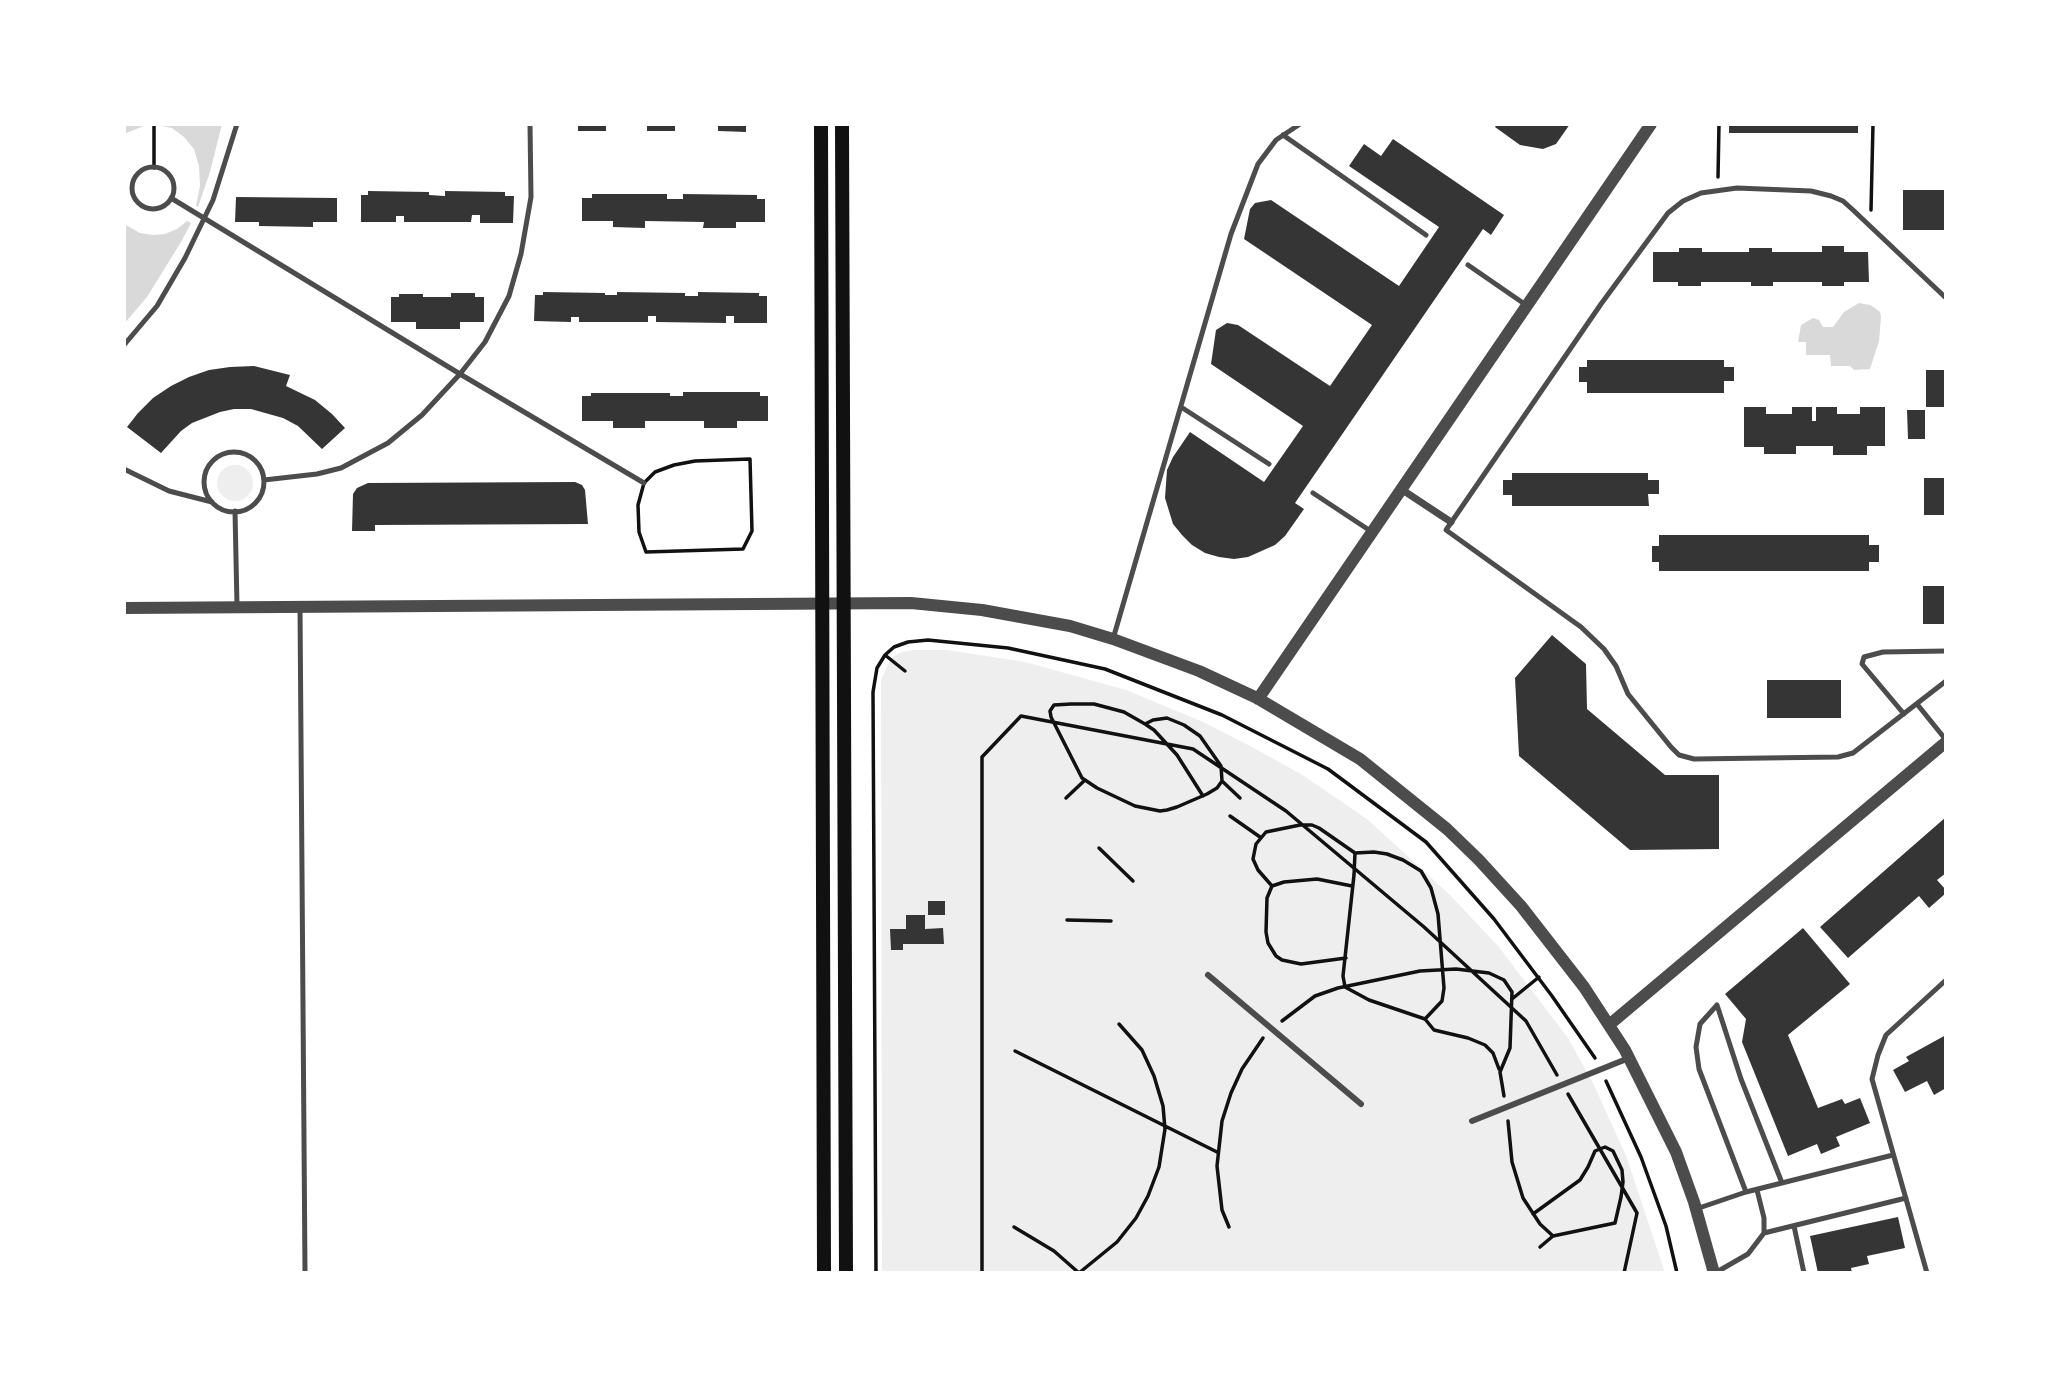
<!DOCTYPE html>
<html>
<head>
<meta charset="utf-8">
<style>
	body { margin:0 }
	#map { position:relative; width:2070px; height:1397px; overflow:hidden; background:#fff; font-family:"PT Sans",sans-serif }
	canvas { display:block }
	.frame { position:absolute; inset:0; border:126px solid #fff; pointer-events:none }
</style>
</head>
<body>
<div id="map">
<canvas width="2070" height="1397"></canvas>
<div class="frame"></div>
</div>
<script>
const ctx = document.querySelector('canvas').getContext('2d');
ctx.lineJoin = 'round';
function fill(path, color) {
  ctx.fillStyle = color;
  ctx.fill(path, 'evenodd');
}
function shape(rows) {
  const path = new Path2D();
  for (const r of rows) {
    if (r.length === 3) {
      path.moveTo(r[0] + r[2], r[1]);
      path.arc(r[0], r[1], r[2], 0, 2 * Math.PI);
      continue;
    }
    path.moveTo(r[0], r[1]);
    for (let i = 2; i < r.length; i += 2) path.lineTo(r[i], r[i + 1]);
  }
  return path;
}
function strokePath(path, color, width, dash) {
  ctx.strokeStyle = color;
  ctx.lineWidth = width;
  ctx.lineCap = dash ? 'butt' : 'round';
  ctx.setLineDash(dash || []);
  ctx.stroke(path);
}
fill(shape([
	[235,483,18],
	[913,650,948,650,1025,662,1126,690,1203,722,1250,746,1301,774,1367,819,1450,895,1498,946,1568,1038,1594,1085,1627,1158,1665,1273,882,1273,881,680,888,664,894,656,902,652]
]), '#eee');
fill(shape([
	[124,124,222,124,210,172,198,207,196,206,200,186,199,166,194,149,184,137,172,128,156,125,146,125,124,134],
	[187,221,191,223,181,242,147,297,124,324,124,224,140,233,153,235,165,234,177,229],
	[1859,303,1870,305,1875,308,1880,312,1881,317,1879,341,1870,369,1854,370,1850,366,1831,366,1830,355,1806,355,1806,342,1798,342,1801,325,1813,318,1819,320,1823,327,1833,327,1844,312]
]), '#d9d9d9');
fill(shape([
	[578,124,606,124,606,131,578,131],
	[647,124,675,124,675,131,647,131],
	[718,124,746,124,746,132,718,131],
	[1497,124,1570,124,1556,144,1543,149,1520,145,1495,127],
	[1729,124,1858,124,1858,133,1729,133],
	[1393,139,1504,215,1491,235,1483,229,1295,503,1304,509,1285,536,1275,545,1248,557,1234,559,1219,557,1205,553,1192,545,1182,535,1173,524,1165,498,1167,470,1173,457,1190,432,1264,482,1303,426,1211,364,1216,330,1227,323,1238,325,1330,386,1372,325,1244,239,1250,209,1255,203,1271,200,1399,286,1439,227,1349,166,1364,144,1381,156],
	[1903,190,1946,190,1946,230,1903,230],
	[368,191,429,192,429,195,445,196,445,191,505,192,505,196,514,196,513,223,480,223,480,215,472,215,471,222,404,222,404,216,396,216,396,222,361,222,361,195,368,195],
	[592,194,667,194,667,199,683,199,683,194,757,195,757,199,765,199,765,222,736,222,736,228,703,228,704,222,645,221,645,228,613,227,613,221,582,221,582,198,592,198],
	[236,197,337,198,337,222,313,222,313,227,259,226,259,222,235,222],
	[1822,246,1844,246,1844,252,1868,252,1869,282,1844,282,1844,286,1822,286,1822,282,1773,282,1773,286,1751,286,1751,282,1701,282,1701,286,1678,286,1678,282,1653,282,1653,252,1679,252,1679,248,1702,248,1702,252,1749,252,1749,248,1772,248,1772,252,1822,252],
	[543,292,605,293,605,295,617,295,617,292,685,293,685,296,698,296,698,292,759,293,759,296,767,296,767,323,734,323,734,316,726,316,726,323,656,322,656,316,648,316,648,322,579,322,579,317,571,317,571,322,534,321,535,295,543,295],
	[451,293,475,293,475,297,484,297,484,322,460,322,460,329,416,329,416,322,391,322,391,297,399,297,399,294,423,294,423,297,451,297],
	[1587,360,1724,360,1724,367,1734,367,1734,381,1724,381,1724,393,1587,393,1587,382,1579,382,1579,367,1587,367],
	[254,366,290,375,286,386,315,400,332,414,345,428,322,449,298,426,283,418,251,409,234,409,220,412,192,423,181,431,161,453,127,427,138,413,153,398,171,386,189,377,209,370,230,367],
	[1926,370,1946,370,1946,407,1926,407],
	[683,392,760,392,760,396,768,396,768,421,737,421,737,428,704,428,704,421,645,421,645,428,613,428,613,421,582,421,582,396,591,396,591,393,670,393,670,396,683,396],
	[1744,407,1766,407,1766,414,1792,414,1792,407,1812,407,1812,421,1816,421,1816,407,1837,407,1837,414,1860,414,1860,407,1885,407,1885,446,1867,446,1867,455,1833,455,1833,446,1796,446,1796,454,1764,454,1764,447,1744,447],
	[1907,410,1925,410,1925,439,1908,439],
	[1512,473,1648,473,1648,480,1659,480,1659,494,1648,494,1649,506,1512,506,1512,495,1503,495,1503,480,1512,480],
	[1924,478,1946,478,1946,515,1924,515],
	[575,482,582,485,585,490,588,524,375,525,375,531,352,531,353,494,357,488,368,483],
	[1659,535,1869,535,1869,545,1879,545,1879,562,1869,562,1869,571,1659,571,1659,562,1652,562,1652,546,1659,546],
	[1923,586,1946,586,1946,624,1923,624],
	[1552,635,1586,664,1587,709,1665,775,1719,775,1719,849,1630,850,1519,756,1515,678],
	[1767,680,1841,680,1841,718,1767,718],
	[1946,817,1946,873,1937,880,1946,890,1946,893,1929,908,1919,896,1848,958,1820,927],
	[928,901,945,901,945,915,928,915],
	[906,915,925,915,925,929,943,928,944,944,903,944,903,950,891,950,890,929,906,929],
	[1803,928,1850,984,1788,1035,1818,1108,1842,1099,1845,1104,1860,1098,1870,1123,1836,1137,1840,1146,1821,1154,1817,1144,1788,1156,1742,1042,1746,1019,1725,994],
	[1946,1035,1946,1088,1934,1095,1927,1081,1905,1092,1893,1070,1909,1061,1906,1057],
	[1898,1217,1905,1248,1867,1256,1869,1264,1851,1268,1852,1273,1818,1273,1810,1236]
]), '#353535');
strokePath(shape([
	[154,124,154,168],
	[1718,177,1719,124],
	[1871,210,1873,124],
	[750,459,752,531,743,549,646,552,639,532,638,505,644,483,655,472,674,465,695,461,750,459],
	[885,655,905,671],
	[1145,724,1153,720,1167,718,1184,725,1200,736,1221,766,1222,781,1217,788,1207,794,1177,807,1167,810,1160,811,1135,806,1097,788,1082,778,1051,717,1050,711,1054,705,1071,704,1094,704,1124,712,1145,724,1154,730,1177,755,1203,796],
	[1222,781,1240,798],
	[1066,798,1085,780],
	[1230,816,1260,837],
	[1099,848,1133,881],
	[1272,886,1258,870,1253,859,1256,844,1266,832,1300,825,1312,825,1319,828,1355,853,1374,852,1387,854,1403,860,1421,871,1431,888,1438,914,1444,988,1442,1001,1425,1019,1369,1000,1345,987,1343,976,1354,875,1355,853],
	[1067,920,1111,921],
	[1346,958,1301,964,1282,960,1276,956,1268,943,1266,932,1267,898,1272,886,1284,882,1317,879,1352,886],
	[1512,999,1539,977],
	[1425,1019,1434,1030,1468,1038,1485,1045,1493,1053,1499,1069],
	[1282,1021,1315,996,1338,988,1420,971,1456,969,1489,973,1504,980,1512,992,1510,1048,1500,1072,1504,1096],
	[1015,1051,1217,1152],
	[1606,1081,1641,1157,1666,1226,1677,1273],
	[1568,1094,1637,1213,1624,1273],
	[1508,1121,1512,1162,1523,1198,1540,1224,1553,1236],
	[1533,1214,1580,1180,1588,1167,1595,1151,1605,1147,1613,1151,1622,1170,1623,1182,1621,1197,1615,1223,1553,1236,1540,1247],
	[1014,1227,1054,1251,1079,1273],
	[1229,1227,1222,1210,1217,1166,1222,1121,1231,1093,1242,1069,1263,1038],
	[876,1273,873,692,877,668,885,655,894,647,908,642,928,640,1008,648,1105,669,1222,715,1328,769,1426,842,1494,919,1552,996,1595,1058],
	[982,1273,982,757,1021,716,1193,749,1286,811,1424,927,1526,1021,1557,1075],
	[1079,1273,1117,1242,1136,1218,1148,1196,1159,1167,1165,1129,1163,1106,1154,1076,1142,1050,1119,1024]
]), '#111', 3.5);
strokePath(shape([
	[1283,135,1426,235],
	[153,188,21],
	[171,198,460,374,644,483],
	[1468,265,1526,305],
	[1946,298,1853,210,1843,201,1831,196,1811,191,1737,188,1701,193,1683,201,1668,213,1601,304,1446,530,1581,627,1604,649,1616,666,1628,694,1671,747,1679,755,1694,759,1838,757,1853,753,1946,681],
	[124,345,157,306,185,258,213,200,237,124],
	[1181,407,1269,464],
	[234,482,30],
	[124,469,169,491,212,502],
	[264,480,317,474,341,468,388,443,422,415,460,374,485,342,509,296,521,254,531,197,530,124],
	[1313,493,1372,532],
	[235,511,237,606],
	[300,607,305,1273],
	[1113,639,1231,234,1258,164,1276,140,1300,124],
	[1917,704,1946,740],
	[1904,714,1862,664,1864,657,1883,652,1946,651],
	[1717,1005,1700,1024,1696,1047,1699,1069,1746,1192],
	[1717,1005,1741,1079,1782,1183],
	[1696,1209,1746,1192,1893,1155],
	[1794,1226,1804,1273],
	[1764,1233,1906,1198],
	[1715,1273,1748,1254,1764,1233,1764,1218,1757,1190],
	[1927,1273,1872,1079,1878,1055,1886,1035,1946,980]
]), '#4c4c4c', 5);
strokePath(shape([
	[1208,975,1361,1104],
	[1472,1121,1629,1058]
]), '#4c4c4c', 6);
strokePath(shape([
	[1401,489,1451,522]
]), '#4c4c4c', 7);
strokePath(shape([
	[124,608,911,603,982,610,1070,626,1113,639,1199,671,1257,698,1360,759,1447,829,1479,860,1521,906,1584,987,1625,1050,1676,1152,1694,1202,1714,1273],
	[1258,699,1651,124],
	[1609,1025,1946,742]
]), '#4c4c4c', 12);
strokePath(shape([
	[821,124,824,1273],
	[842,124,846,1273]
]), '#111', 14);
</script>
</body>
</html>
